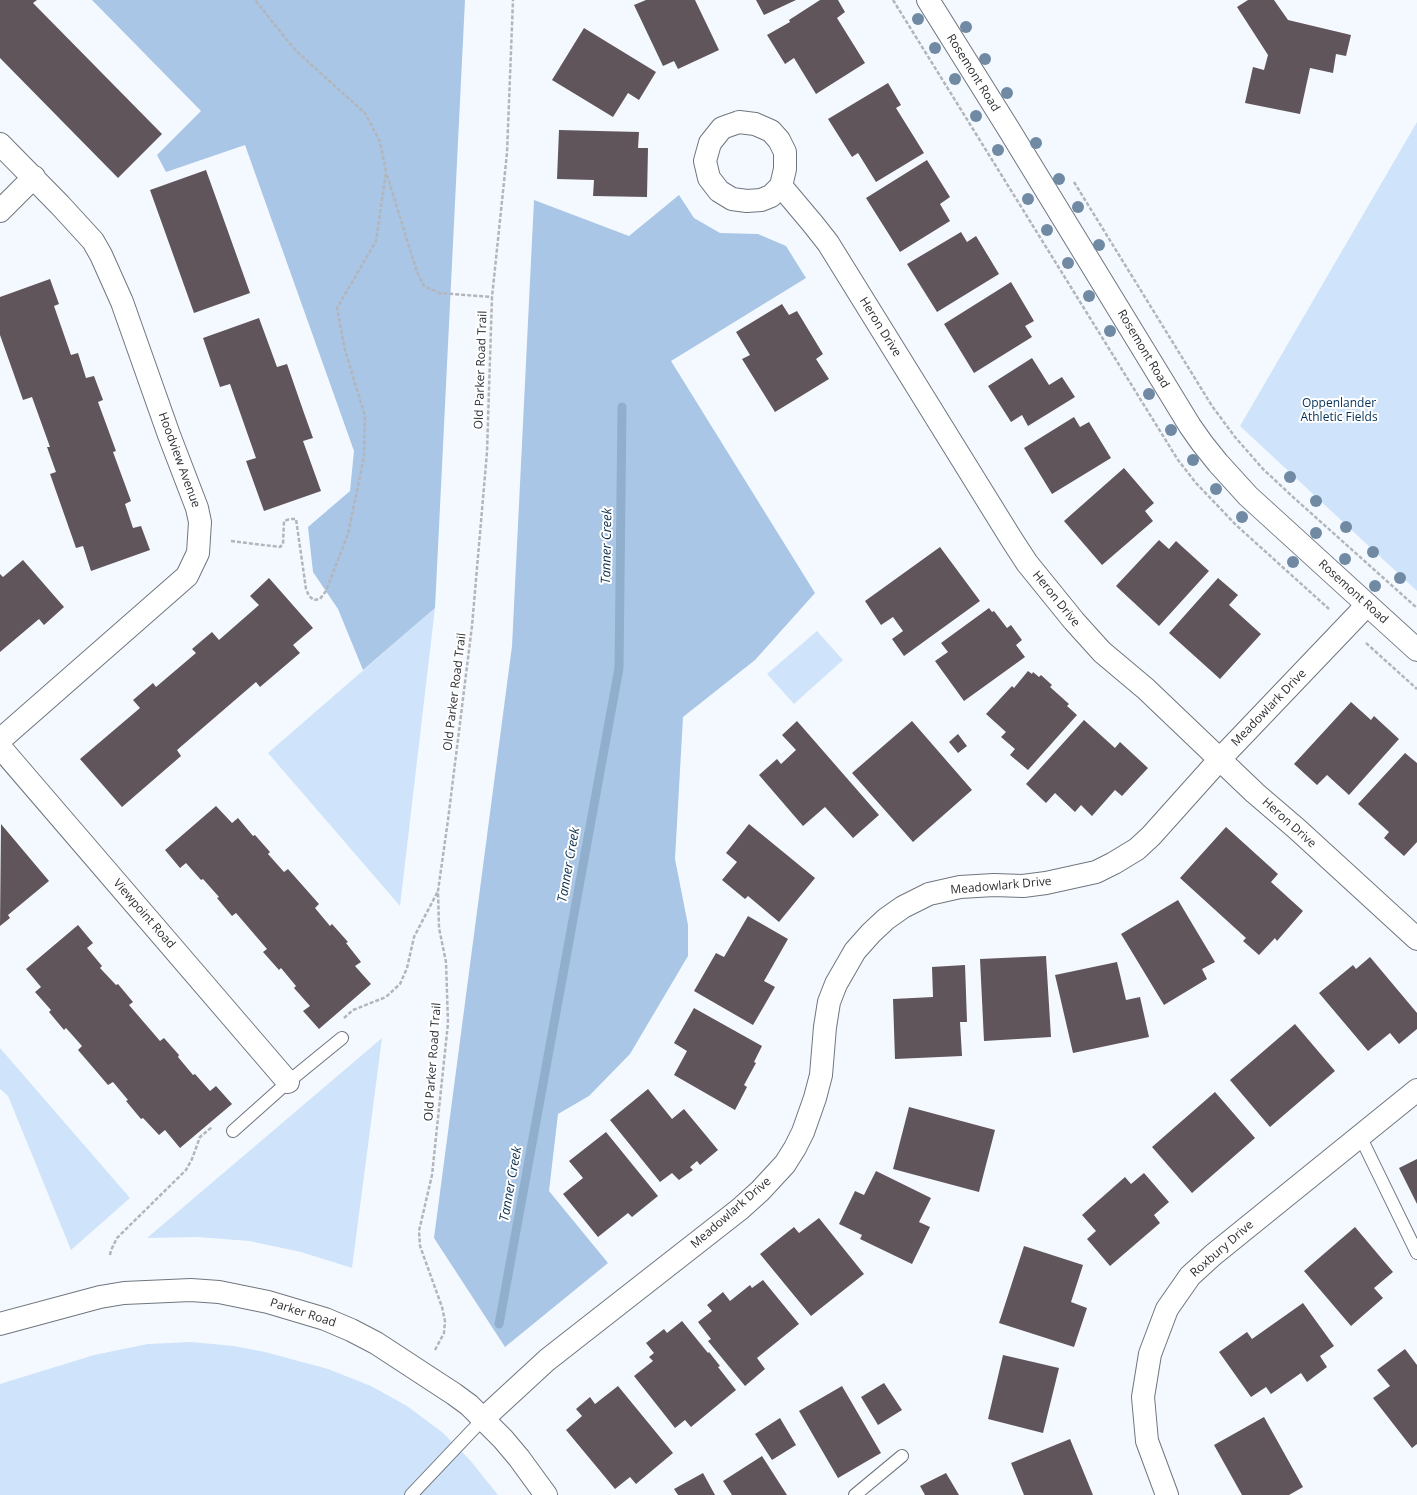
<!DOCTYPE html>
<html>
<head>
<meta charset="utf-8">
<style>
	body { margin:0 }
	canvas { display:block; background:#f4f9ff }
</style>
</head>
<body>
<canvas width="1417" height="1495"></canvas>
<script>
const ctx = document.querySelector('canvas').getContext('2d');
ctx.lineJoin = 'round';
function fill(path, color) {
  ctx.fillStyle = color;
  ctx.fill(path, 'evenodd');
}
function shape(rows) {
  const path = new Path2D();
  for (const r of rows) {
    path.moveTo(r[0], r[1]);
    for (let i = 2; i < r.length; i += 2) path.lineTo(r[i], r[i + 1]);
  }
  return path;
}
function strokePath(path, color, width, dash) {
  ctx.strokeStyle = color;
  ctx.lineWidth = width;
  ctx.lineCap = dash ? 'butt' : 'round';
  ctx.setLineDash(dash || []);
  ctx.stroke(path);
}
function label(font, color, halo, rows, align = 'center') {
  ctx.font = font + ' "Open Sans",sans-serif';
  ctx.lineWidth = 4;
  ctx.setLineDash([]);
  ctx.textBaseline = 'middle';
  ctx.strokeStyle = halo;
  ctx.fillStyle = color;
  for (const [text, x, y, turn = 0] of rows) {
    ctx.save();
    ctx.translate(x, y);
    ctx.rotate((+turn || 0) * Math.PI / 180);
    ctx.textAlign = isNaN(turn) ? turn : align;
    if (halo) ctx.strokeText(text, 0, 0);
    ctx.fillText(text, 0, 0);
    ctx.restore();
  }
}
fill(shape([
	[1417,122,1417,591,1240,426],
	[435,608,400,906,268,753],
	[817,631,843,660,794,704,767,674],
	[382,1038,352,1268,301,1252,249,1241,197,1237,147,1238],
	[0,1048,130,1198,71,1250,8,1096,0,1089],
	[191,1342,234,1346,265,1352,328,1369,371,1386,407,1406,442,1432,470,1460,498,1495,0,1495,0,1384,94,1355,148,1344]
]), '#cfe4fb');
fill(shape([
	[92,0,465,0,435,608,363,670,338,609,313,572,308,527,350,491,354,451,245,145,166,172,157,155,201,111],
	[679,195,694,218,720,233,758,234,786,246,806,278,671,361,815,593,755,660,683,717,675,859,688,925,688,956,630,1054,589,1096,558,1114,549,1191,608,1263,505,1347,434,1238,512,646,534,200,629,236]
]), '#aac6e6');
strokePath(shape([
	[499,1324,619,668,622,407]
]), '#90afcd', 9);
fill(shape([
	[0,0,37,0,33,3,162,134,118,178,0,58],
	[646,0,695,0,719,50,678,69,674,61,663,66,634,5],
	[756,0,796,0,764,15],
	[820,0,838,0,845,12,837,18,865,63,816,94,794,58,785,64,767,35,790,22,789,20],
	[1248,0,1274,0,1288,20,1351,35,1346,56,1336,54,1333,73,1310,68,1300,114,1245,103,1253,67,1264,70,1268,55,1237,7],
	[584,28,656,72,639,100,628,93,613,117,552,80],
	[888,83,901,105,896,108,924,153,876,182,858,153,852,157,828,119],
	[559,130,639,132,638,148,648,148,647,197,593,196,594,180,557,179],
	[927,160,950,197,940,204,950,221,900,252,866,198],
	[206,170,250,293,194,313,150,190],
	[961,232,967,242,976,236,999,274,937,312,907,264],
	[50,279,59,304,54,306,71,355,78,353,86,378,94,376,103,400,98,402,116,451,113,452,131,501,125,504,133,528,141,526,150,550,91,571,83,546,76,548,50,474,56,472,47,447,50,447,32,397,23,400,0,335,0,297],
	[1011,282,1034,321,1025,326,1032,337,974,373,944,324],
	[782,304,789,315,797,311,823,354,816,359,829,379,775,412,742,359,750,355,736,332],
	[259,318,277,367,287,364,304,413,313,438,303,441,321,491,264,511,246,461,256,458,230,384,220,387,203,338],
	[1032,358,1049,385,1062,377,1075,397,1028,426,1022,415,1011,422,988,386],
	[1074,417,1080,427,1089,422,1111,458,1052,494,1024,448],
	[1124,468,1154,503,1145,511,1153,521,1102,565,1064,521],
	[1159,540,1169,549,1176,541,1209,571,1159,626,1116,586],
	[940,547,980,601,904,656,892,639,903,631,893,617,881,625,865,601],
	[23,560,64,607,44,625,39,619,0,652,0,574,3,577],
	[269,578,313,628,293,645,300,653,260,687,256,682,177,750,181,756,122,807,80,759,140,708,133,700,153,683,156,687,196,653,192,649,212,632,219,640,259,605,250,596],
	[1218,578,1238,595,1229,605,1261,634,1220,679,1169,633],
	[989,608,992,612,994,611,1007,628,1011,625,1022,640,1016,645,1025,657,964,701,935,661,948,652,941,643],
	[1028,671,1032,674,1033,672,1039,677,1041,675,1052,685,1050,687,1069,704,1067,706,1077,715,1028,770,1010,755,1015,749,1001,737,1006,732,986,714,1012,686,1014,688],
	[1351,702,1371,720,1374,716,1399,739,1349,795,1327,775,1317,785,1294,764],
	[1084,720,1115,748,1120,742,1148,768,1122,796,1115,790,1092,816,1081,805,1075,812,1055,793,1046,803,1026,784],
	[797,721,879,815,853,838,825,807,803,826,759,775,777,759,781,764,796,750,782,735],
	[912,721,972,790,913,842,852,773],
	[958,734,967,746,958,753,949,742],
	[1405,753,1417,763,1417,842,1404,856,1384,838,1389,832,1358,804],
	[216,806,232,823,238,818,253,836,255,835,270,852,268,854,284,872,288,869,319,904,315,908,330,926,332,924,348,942,346,943,361,962,355,966,371,984,319,1029,303,1011,310,1006,294,988,296,986,281,968,279,970,263,952,267,949,236,913,232,916,217,898,219,897,203,879,201,880,186,863,180,868,165,850],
	[1,824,49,881,8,915,10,918,0,926],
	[749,824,815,878,779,922,748,896,745,899,722,880,737,862,726,853],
	[1226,827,1278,874,1271,882,1303,911,1277,941,1275,938,1259,955,1243,941,1246,938,1180,878],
	[1178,900,1215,962,1202,969,1207,979,1164,1005,1121,934],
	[748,916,788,939,764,981,775,987,753,1025,694,991,716,953,724,957],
	[78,925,93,943,87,948,102,966,100,968,116,985,118,984,133,1002,129,1005,160,1041,164,1038,179,1055,178,1057,193,1075,195,1074,210,1091,216,1086,232,1104,180,1148,165,1130,159,1135,143,1118,141,1119,126,1101,128,1100,113,1082,108,1085,78,1050,82,1046,66,1028,64,1030,49,1012,51,1010,35,992,41,987,26,969],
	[1046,956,1051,1037,984,1041,980,959],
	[1370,957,1417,1013,1417,1029,1399,1044,1390,1033,1368,1051,1319,993,1353,965,1356,969],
	[1117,962,1126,1000,1140,997,1149,1037,1073,1053,1055,975],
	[965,965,967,1022,960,1022,962,1056,895,1059,893,999,933,997,932,967],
	[694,1008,762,1046,754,1062,756,1063,744,1085,747,1087,735,1110,674,1075,687,1051,674,1043],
	[1295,1024,1335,1071,1270,1127,1230,1080],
	[648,1089,672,1119,684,1109,718,1150,700,1165,697,1161,690,1167,693,1170,679,1180,672,1173,660,1182,610,1120],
	[1215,1092,1255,1138,1192,1193,1152,1147],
	[909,1107,995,1130,979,1192,893,1169],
	[606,1132,658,1196,632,1217,628,1213,598,1237,563,1194,583,1178,569,1161],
	[1417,1159,1417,1204,1399,1168],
	[876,1171,931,1198,919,1222,930,1227,912,1264,860,1239,862,1235,839,1224,855,1191,864,1195],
	[1144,1173,1169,1202,1154,1215,1160,1223,1110,1266,1087,1239,1096,1231,1082,1215,1125,1177,1131,1184],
	[819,1218,864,1274,811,1316,760,1254,794,1227,799,1233],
	[1355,1227,1393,1272,1374,1288,1383,1298,1351,1326,1304,1271],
	[1024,1246,1083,1265,1071,1302,1087,1308,1074,1347,999,1323],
	[763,1280,799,1324,757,1358,765,1369,745,1386,708,1341,711,1339,698,1322,712,1311,707,1305,723,1292,730,1301,750,1285,752,1288],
	[1303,1303,1334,1346,1320,1356,1327,1367,1307,1382,1301,1373,1271,1394,1266,1387,1251,1397,1219,1352,1247,1332,1252,1339],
	[682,1321,708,1353,709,1352,720,1366,718,1367,736,1390,691,1427,685,1420,675,1428,634,1376,653,1361,649,1357,654,1353,646,1343,664,1329,667,1333],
	[1405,1349,1417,1365,1417,1444,1412,1448,1373,1398,1390,1386,1377,1370],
	[1003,1355,1059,1368,1043,1433,988,1419],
	[884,1383,902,1410,878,1425,861,1397],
	[618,1386,673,1453,636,1484,630,1477,615,1489,566,1430,582,1416,576,1409,590,1397,595,1404],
	[842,1386,881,1453,838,1478,799,1411],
	[1264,1417,1303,1487,1289,1495,1242,1495,1214,1445],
	[780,1418,796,1445,772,1460,755,1434],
	[1070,1439,1093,1495,1024,1495,1011,1463],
	[762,1456,787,1495,732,1495,723,1481],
	[703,1473,715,1495,678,1495,674,1489],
	[946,1473,959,1495,925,1495,920,1486]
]), '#60555a');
const service = shape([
	[233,1131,288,1082,342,1038],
	[1360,1136,1417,1253],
	[411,1495,483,1419],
	[855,1495,902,1456]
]);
const minor = shape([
	[739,122,755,124,771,131,779,140,785,152,785,169,781,186,771,196,761,200,747,201,732,199,719,191,709,178,705,161,710,143,722,128,739,122],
	[0,144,60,205,93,241,101,255,122,302,169,435,197,508,200,522,198,553,187,576,0,740],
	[781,186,813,224,828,243,1012,540,1027,563,1074,621,1102,652,1146,689,1255,793,1297,829,1417,939],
	[0,211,34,177],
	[0,747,288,1082],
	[483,1419,547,1360,740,1209,760,1191,785,1164,795,1148,803,1132,815,1098,821,1075,825,1027,829,1002,836,984,855,951,871,933,886,919,903,907,929,894,960,887,994,885,1023,886,1046,883,1096,872,1114,863,1137,849,1151,836,1220,759,1367,605],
	[1167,1495,1147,1441,1143,1397,1150,1354,1167,1309,1190,1276,1213,1255,1417,1090]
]);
const tertiary = shape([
	[0,1324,100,1297,124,1293,191,1290,219,1292,268,1302,325,1319,351,1330,376,1343,454,1394,469,1405,503,1439,519,1458,546,1495]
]);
const secondary = shape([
	[928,0,1008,128,1190,426,1202,443,1218,463,1248,496,1417,650]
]);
strokePath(service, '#6f767e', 14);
strokePath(minor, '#6f767e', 24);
strokePath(tertiary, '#6f767e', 24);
strokePath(secondary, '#6f767e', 24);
strokePath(shape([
	[893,0,1178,460,1196,483,1236,525,1329,609],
	[387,175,417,272,424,286,439,293,492,297],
	[1074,182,1212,406,1235,437,1263,469,1293,497,1417,608],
	[231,541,280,547,283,544,284,521,290,519,296,519,306,589,309,596,314,600,320,599,326,591,348,534,364,457,365,416,345,350,337,308,376,241,386,172,380,142,365,113,295,50,255,0],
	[1366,643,1417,689],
	[344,1018,353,1010,386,997,400,984,407,968,414,937,438,891],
	[110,1255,111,1250,117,1238,186,1170,192,1159,200,1137,212,1127],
	[435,1350,444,1333,445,1321,442,1307,420,1246,419,1231,432,1175,448,1023,446,962,439,928,438,891,448,820,472,626,487,452,492,297,507,153,513,0]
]), '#b2b6bb', 2.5, [4, 2]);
strokePath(service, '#fff', 12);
strokePath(minor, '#fff', 22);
strokePath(tertiary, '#fff', 22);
strokePath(secondary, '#fff', 22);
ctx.fillStyle = '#718aa3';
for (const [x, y] of [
	[918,19],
	[966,27],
	[935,48],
	[985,59],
	[955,79],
	[1007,93],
	[976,116],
	[1036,143],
	[998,150],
	[1059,179],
	[1028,199],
	[1078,207],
	[1047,230],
	[1099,245],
	[1068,263],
	[1089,296],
	[1110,331],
	[1149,394],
	[1171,430],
	[1193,460],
	[1290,477],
	[1216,489],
	[1316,501],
	[1242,517],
	[1346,527],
	[1316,533],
	[1373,552],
	[1345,559],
	[1293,562],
	[1400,578],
	[1375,586]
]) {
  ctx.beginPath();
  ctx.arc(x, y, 6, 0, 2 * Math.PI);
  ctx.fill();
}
label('12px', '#2c2f32', '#fff', [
	["Rosemont Road",973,73,58],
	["Heron Drive",880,327,58],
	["Rosemont Road",1143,349,59],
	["Old Parker Road Trail",481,370,-88],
	["Hoodview Avenue",179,460,70],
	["Rosemont Road",1353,592,42],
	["Heron Drive",1056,599,51],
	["Old Parker Road Trail",455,692,-83],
	["Meadowlark Drive",1269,708,-46],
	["Heron Drive",1289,823,42],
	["Meadowlark Drive",1001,886,-5],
	["Viewpoint Road",144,914,49],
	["Old Parker Road Trail",433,1062,-86],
	["Meadowlark Drive",731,1213,-41],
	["Roxbury Drive",1222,1249,-41],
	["Parker Road",303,1313,18]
]);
label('12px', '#053058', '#fff', [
	["Oppenlander",1339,404],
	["Athletic Fields",1339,418]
]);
label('italic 13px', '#0b304e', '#fff', [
	["Tanner Creek",607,546,-89],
	["Tanner Creek",569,865,-80],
	["Tanner Creek",511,1184,-80]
]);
</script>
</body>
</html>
